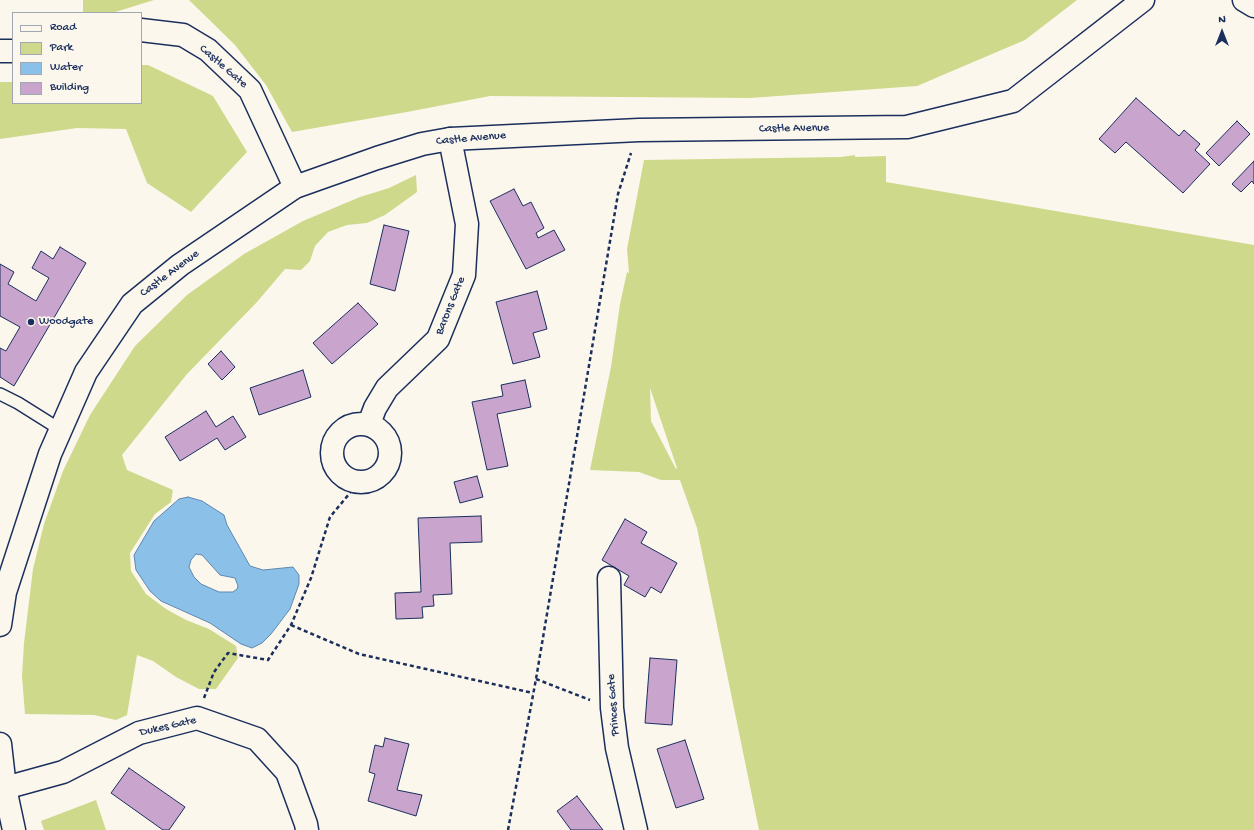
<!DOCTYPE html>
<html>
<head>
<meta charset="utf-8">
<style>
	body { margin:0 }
	#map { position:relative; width:1254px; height:830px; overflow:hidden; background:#fbf7ec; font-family:"Gochi Hand",sans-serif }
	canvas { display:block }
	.legend { position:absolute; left:12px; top:12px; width:130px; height:92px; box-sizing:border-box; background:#fbf7ec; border:1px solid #a1a7b3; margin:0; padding:5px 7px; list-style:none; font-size:12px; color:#1b2f5e }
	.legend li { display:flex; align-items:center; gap:8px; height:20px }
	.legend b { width:20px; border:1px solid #a1a7b3 }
	.north { position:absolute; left:1202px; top:12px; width:40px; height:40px; -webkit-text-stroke:3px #fbf7ec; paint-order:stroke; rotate:0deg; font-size:11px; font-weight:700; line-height:16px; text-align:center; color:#1b2f5e }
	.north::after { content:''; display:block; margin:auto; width:14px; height:18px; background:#1b2f5e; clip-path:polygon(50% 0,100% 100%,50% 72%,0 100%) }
</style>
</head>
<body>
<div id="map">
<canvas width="1254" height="830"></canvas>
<ul class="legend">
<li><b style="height:5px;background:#fbf7ec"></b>Road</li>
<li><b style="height:11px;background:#ced98c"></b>Park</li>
<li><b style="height:11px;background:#8bc1e9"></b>Water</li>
<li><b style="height:11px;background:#c9a4cd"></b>Building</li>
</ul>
<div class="north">N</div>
</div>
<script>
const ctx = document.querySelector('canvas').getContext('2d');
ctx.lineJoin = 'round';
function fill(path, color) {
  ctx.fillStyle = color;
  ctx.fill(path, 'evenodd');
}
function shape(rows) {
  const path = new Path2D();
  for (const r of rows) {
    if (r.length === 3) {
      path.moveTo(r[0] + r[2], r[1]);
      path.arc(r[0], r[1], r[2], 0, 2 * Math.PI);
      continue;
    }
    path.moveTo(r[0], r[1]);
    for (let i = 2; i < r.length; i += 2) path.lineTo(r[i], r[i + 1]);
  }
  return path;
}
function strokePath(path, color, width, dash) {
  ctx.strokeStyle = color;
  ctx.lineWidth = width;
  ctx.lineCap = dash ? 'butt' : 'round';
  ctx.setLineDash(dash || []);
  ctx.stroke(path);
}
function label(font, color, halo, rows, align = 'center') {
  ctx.font = font + ' "Gochi Hand",sans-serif';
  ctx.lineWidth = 3.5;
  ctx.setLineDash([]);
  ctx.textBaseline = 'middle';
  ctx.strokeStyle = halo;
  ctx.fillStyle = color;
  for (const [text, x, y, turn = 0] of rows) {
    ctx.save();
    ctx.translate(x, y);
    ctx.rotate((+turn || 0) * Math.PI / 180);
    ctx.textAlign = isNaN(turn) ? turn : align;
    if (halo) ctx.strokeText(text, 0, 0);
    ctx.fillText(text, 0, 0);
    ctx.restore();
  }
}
fill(shape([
	[83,0,154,0,112,13,83,13],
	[189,0,1077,0,1025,40,917,86,750,98,490,96,407,112,292,132,266,85,235,45],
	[141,65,148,65,213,96,247,152,191,212,147,183,126,129,77,128,0,139,0,82,13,82,13,103,141,103],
	[855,155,855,157,886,156,886,182,1254,245,1254,830,759,830,697,528,680,480,661,480,639,472,590,470,611,367,620,304,627,272,629,273,627,249,644,160,841,157],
	[650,388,677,468,676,469,651,421],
	[416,175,417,192,385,215,367,223,347,225,328,232,315,246,310,261,301,270,285,269,257,302,187,374,122,455,127,470,173,490,171,502,155,514,130,553,131,571,146,594,166,609,186,620,209,629,236,646,238,658,216,689,199,689,176,677,153,661,137,655,127,715,116,720,94,715,25,714,22,676,24,643,33,569,44,524,63,471,90,415,135,346,187,295,244,254,303,221,360,197,389,188],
	[96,800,106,830,44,830,41,821]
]), '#ced98c');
const water = shape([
	[188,497,202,501,224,515,227,525,250,566,263,570,293,567,299,575,299,584,290,609,271,634,262,643,252,648,241,644,210,623,161,601,150,591,136,570,134,555,154,521,179,499,188,497],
	[196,554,202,555,220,575,235,578,238,586,237,589,233,592,219,592,201,584,194,577,189,567,191,560,196,554]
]);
fill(water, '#8bc1e9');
strokePath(water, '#5e87b1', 1);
const building = shape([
	[1136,98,1179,136,1184,130,1200,144,1195,150,1210,164,1183,193,1126,142,1115,153,1099,139,1136,98],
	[1237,121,1250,134,1219,166,1206,153,1237,121],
	[1254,161,1254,184,1252,181,1241,192,1232,184,1254,161],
	[514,189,523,206,531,202,544,228,536,233,538,238,554,230,565,250,526,269,490,201,514,189],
	[384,225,409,231,395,291,370,284,384,225],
	[60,247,86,263,14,386,0,377,0,348,6,351,20,327,0,316,0,264,14,272,8,284,36,301,49,278,32,268,41,251,53,259,60,247],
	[537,291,547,329,533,333,540,357,513,364,496,302,537,291],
	[358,303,378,324,332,364,313,343,358,303],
	[221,351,235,367,222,380,208,364,221,351],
	[303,370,311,397,259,415,250,388,303,370],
	[525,380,531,407,497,414,508,466,487,470,472,402,503,396,501,385,525,380],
	[206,411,216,427,233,416,246,437,225,450,217,438,180,461,165,437,206,411],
	[477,476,483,497,460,503,454,482,477,476],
	[481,516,482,542,450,543,452,594,433,595,434,606,422,607,423,618,396,619,395,593,421,592,418,518,481,516],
	[625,519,647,532,641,543,677,563,661,593,651,587,645,597,624,585,629,576,602,560,625,519],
	[650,658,677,660,672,725,645,723,650,658],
	[385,738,409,744,397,790,422,795,416,816,368,801,375,774,369,772,375,745,383,747,385,738],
	[685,740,704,799,676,808,657,749,685,740],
	[129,768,185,807,169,830,163,830,111,793,129,768],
	[577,796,603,830,571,830,557,811,577,796]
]);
fill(building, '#c9a4cd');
strokePath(building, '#1b2f5e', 1);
const lane = shape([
	[0,394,18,403,61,430]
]);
const street = shape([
	[1244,0,1254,6],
	[141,30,183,35,208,50,250,90,295,187],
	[0,51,13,51],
	[361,453,29],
	[369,424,375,408,387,388,438,339,464,275,467,224,450,139],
	[609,578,612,708,617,748,636,830],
	[5,788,63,772,139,733,197,718,257,739,287,772,306,824,307,830]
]);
const secondary = shape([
	[0,625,5,592,50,454,86,372,132,304,180,265,295,187,377,158,422,144,450,139,639,130,907,127,1013,101,1143,0],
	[0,744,5,788,14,830]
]);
strokePath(lane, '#1b2f5e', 14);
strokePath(street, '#1b2f5e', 25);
strokePath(secondary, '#1b2f5e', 25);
strokePath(shape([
	[291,625,359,654,533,693],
	[536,679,590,700],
	[204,698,214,672,228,653,268,660,291,625,311,578,330,517,359,482],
	[508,830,536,679,618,194,631,153]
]), '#1b2f5e', 2.5, [4, 3]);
strokePath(lane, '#fbf7ec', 11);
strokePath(street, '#fbf7ec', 22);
strokePath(secondary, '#fbf7ec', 22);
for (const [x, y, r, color] of [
	[31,322,4,"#1b2f5e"]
]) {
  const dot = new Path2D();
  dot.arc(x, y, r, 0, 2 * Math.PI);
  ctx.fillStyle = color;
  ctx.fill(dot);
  strokePath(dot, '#fbf7ec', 1.5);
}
label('12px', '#1b2f5e', '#fbf7ec', [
	["Castle Gate",223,67,41],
	["Castle Avenue",794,129,-1],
	["Castle Avenue",471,139,-5],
	["Castle Avenue",170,274,-37],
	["Barons Gate",451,306,-68],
	["Princes Gate",614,705,-94],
	["Dukes Gate",168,727,-13]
]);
label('12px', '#1b2f5e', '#fbf7ec', [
	["Woodgate",39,322]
], 'left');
</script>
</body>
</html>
